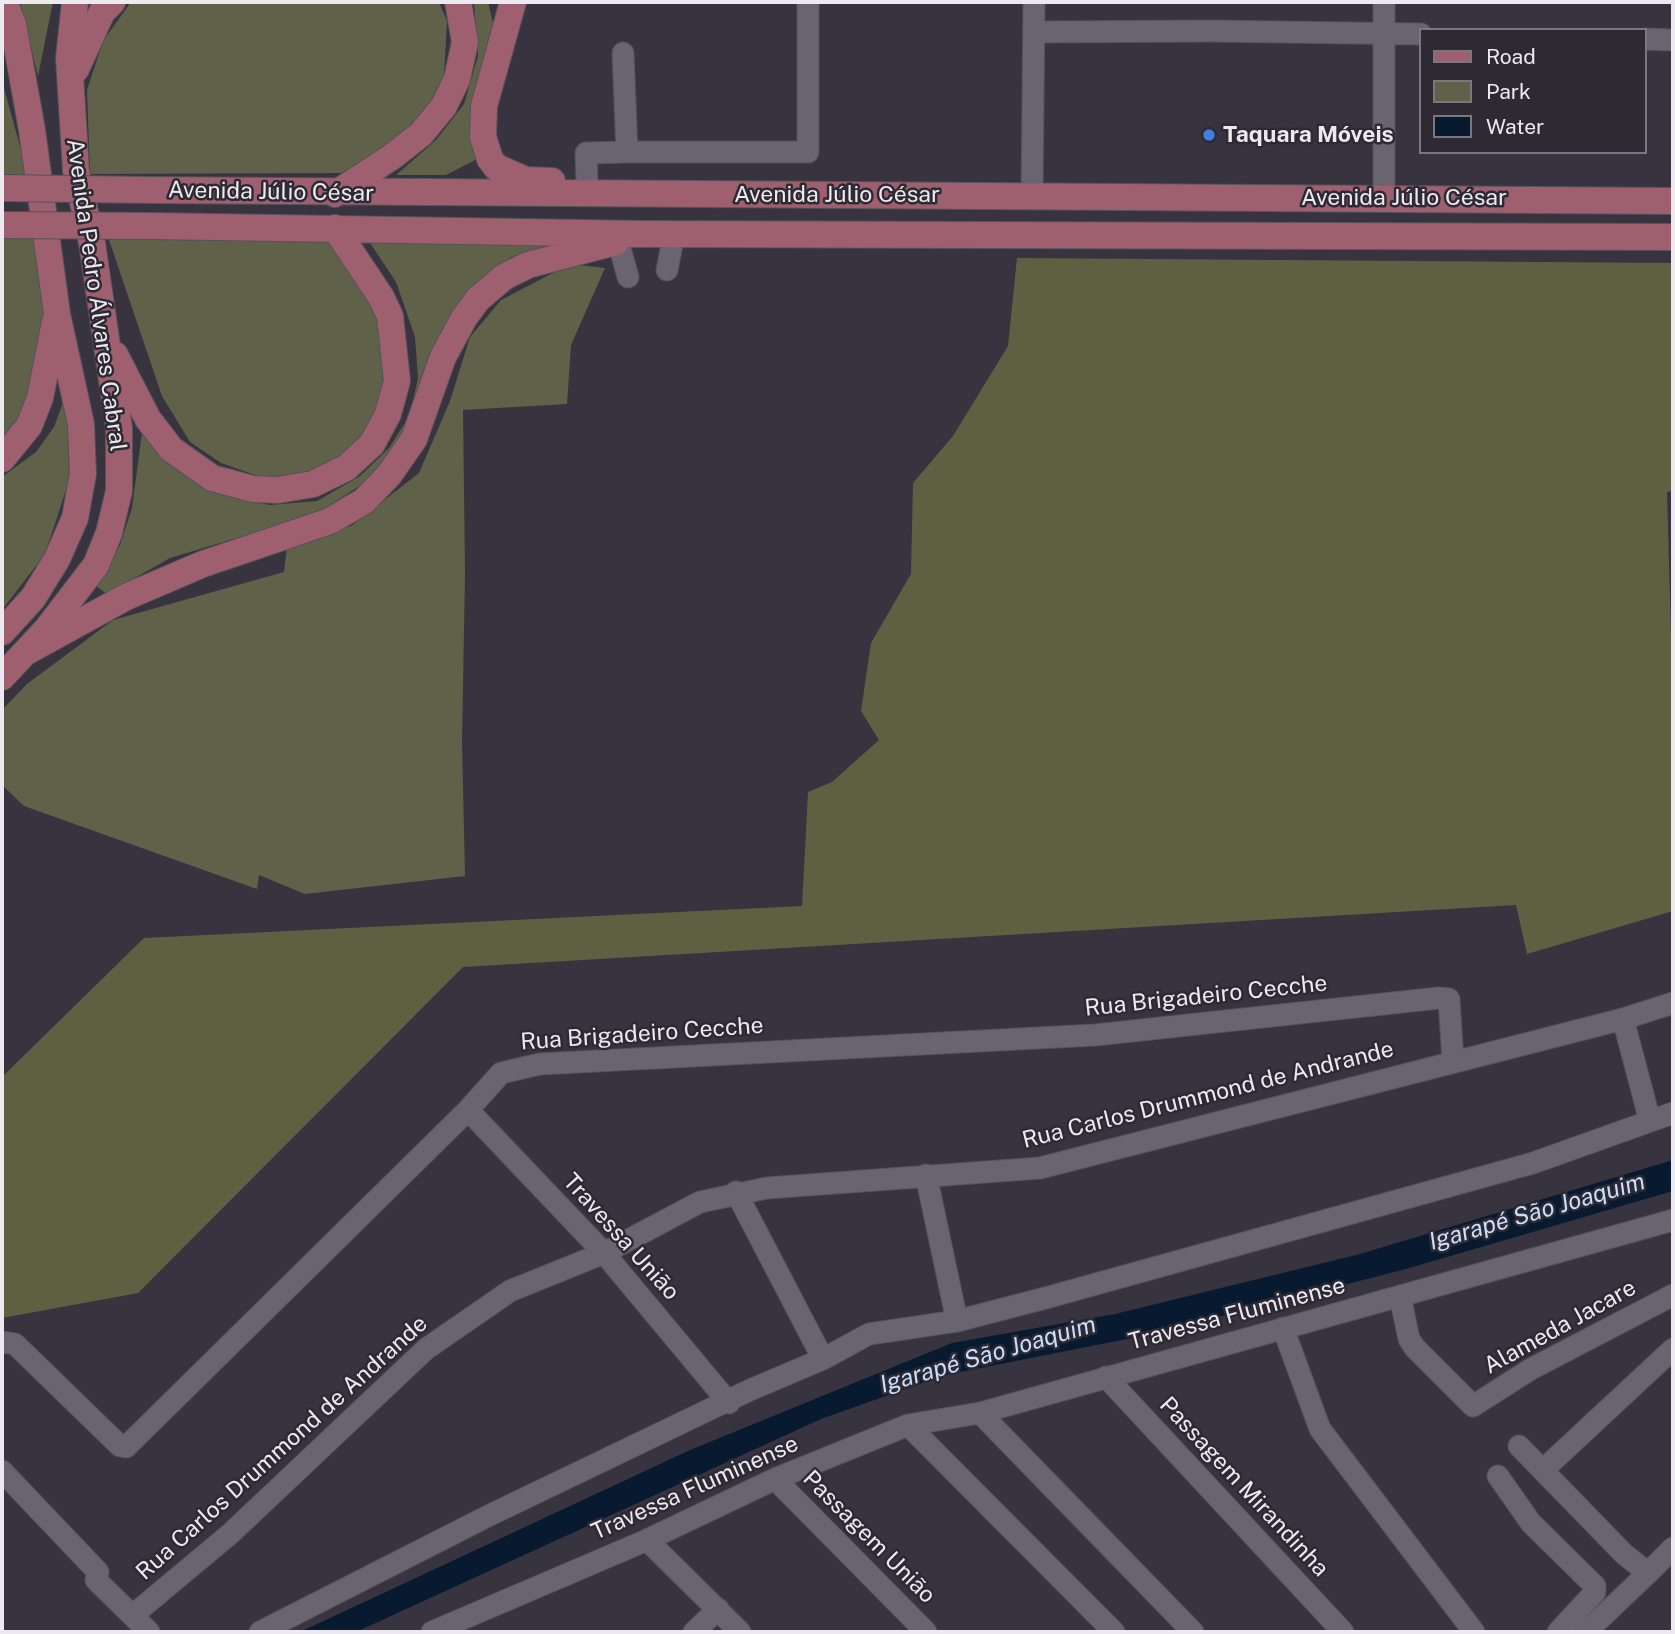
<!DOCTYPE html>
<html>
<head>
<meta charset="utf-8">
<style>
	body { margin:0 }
	#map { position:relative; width:1675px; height:1634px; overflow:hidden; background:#38343f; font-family:"Public Sans",sans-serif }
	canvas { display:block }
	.frame { position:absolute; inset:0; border:4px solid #eceaf0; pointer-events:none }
	.legend { position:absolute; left:1419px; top:28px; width:228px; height:126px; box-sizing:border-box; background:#2e2a34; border:2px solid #7a777f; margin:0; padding:9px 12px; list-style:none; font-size:21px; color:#eceaf0 }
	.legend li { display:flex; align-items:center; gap:14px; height:35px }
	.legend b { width:35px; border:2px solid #7a777f }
</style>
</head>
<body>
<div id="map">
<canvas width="1675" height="1634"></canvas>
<div class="frame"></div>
<ul class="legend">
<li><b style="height:9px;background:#9e606f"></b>Road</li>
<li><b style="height:19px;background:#5f6149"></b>Park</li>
<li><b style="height:19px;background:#081a30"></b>Water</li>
</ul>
</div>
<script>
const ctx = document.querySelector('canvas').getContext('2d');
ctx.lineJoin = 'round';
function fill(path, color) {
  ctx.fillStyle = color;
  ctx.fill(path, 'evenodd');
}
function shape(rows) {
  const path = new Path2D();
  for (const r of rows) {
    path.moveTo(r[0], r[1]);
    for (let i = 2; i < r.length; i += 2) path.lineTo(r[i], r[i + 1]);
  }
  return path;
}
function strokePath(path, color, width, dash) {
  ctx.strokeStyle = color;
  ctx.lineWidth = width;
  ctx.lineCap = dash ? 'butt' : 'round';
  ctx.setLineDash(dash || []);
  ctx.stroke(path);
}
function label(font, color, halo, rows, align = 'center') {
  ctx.font = font + ' "Public Sans",sans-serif';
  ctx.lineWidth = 5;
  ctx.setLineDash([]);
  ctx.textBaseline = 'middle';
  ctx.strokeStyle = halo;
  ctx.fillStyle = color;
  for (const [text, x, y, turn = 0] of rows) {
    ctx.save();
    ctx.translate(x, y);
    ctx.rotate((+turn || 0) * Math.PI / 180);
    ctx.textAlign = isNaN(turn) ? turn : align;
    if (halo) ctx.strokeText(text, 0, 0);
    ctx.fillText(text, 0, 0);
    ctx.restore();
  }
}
fill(shape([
	[20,2,53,2,38,76],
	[131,2,439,2,447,21,444,76,429,105,389,147,341,173,90,174,87,90,103,41],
	[474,2,488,2,493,23,471,136,479,158,446,175,396,175,436,140,464,104,478,56],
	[2,81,28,175,2,174],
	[108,237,333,241,372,295,385,330,387,385,367,434,335,459,294,480,258,476,221,463,190,442,162,396],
	[36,238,45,330,33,396,2,440,2,239],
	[560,241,512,257,474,285,441,343,402,444,379,473,326,508,260,531,170,558,107,594,96,586,120,545,132,508,143,425,174,461,231,497,270,505,317,501,360,476,389,448,410,415,418,378,415,337,396,282,370,243],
	[570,264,605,268,571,345,567,404,463,410,465,573,462,742,465,876,305,894,259,875,257,889,24,806,2,785,2,710,27,684,113,620,284,572,287,546,351,526,419,473,450,401,470,337,501,300],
	[68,389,69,481,45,554,2,610,2,477,36,452,54,427]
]), '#5f6149');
fill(shape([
	[1017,258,1673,263,1673,491,1667,492,1673,707,1673,911,1527,954,1516,905,463,967,138,1293,2,1318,2,1077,144,938,802,906,808,792,832,782,879,740,861,711,871,643,911,574,913,483,953,436,1008,346]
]), '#5e6141');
fill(shape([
	[1673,1160,1673,1191,1406,1269,1157,1333,945,1375,821,1419,356,1632,300,1632,690,1450,952,1343,1115,1314,1360,1254]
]), '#081a30');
const minor = shape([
	[1034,32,1213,31,1421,34],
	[1645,39,1673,40],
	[627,152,808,152,808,2],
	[587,183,586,153,627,152,623,53],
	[1032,196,1034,2],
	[1384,197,1384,2],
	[618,241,628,277],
	[667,270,674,234],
	[1623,1019,1650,1121],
	[468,1110,604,1253,729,1403],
	[926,1175,957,1321],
	[736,1192,823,1359],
	[1400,1296,1409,1339,1415,1348,1473,1406,1531,1369,1673,1295],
	[1283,1328,1320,1429,1474,1632],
	[2,1342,15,1344,120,1446,126,1447,468,1110,501,1073,540,1064,1095,1035,1439,998,1449,999,1453,1061],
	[1106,1377,1343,1632],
	[980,1413,1193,1632],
	[908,1425,1114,1632],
	[1519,1446,1624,1554,1648,1573,1586,1632],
	[1544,1469,1673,1349],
	[2,1471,98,1572,96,1580,149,1632],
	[1498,1476,1531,1523,1595,1586,1595,1592,1558,1632],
	[775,1479,926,1632],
	[647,1540,740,1632],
	[1648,1573,1673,1548],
	[133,1615,230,1534,426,1349,510,1291,604,1253,700,1202,767,1188,1040,1168,1623,1019,1673,1003],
	[260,1632,490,1515,750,1390,823,1359,869,1334,957,1321,1049,1297,1533,1163,1673,1113],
	[432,1632,647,1540,775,1479,908,1425,980,1413,1673,1220],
	[694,1632,718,1609]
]);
const major = shape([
	[513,2,484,106,483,137,490,159,496,167,526,180,552,181],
	[76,69,102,12,112,2],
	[150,190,1673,201],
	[335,194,393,156,421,134,444,106,457,79,465,42,458,2],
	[154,226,643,234,1673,237],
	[115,355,148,419,171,449,212,478,253,489,278,490,313,484,346,468,372,444,388,414,397,381,390,316,381,297,335,228],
	[2,459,29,426,40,398,55,322],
	[2,632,33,598,57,559,75,518,83,474,81,424,57,314,32,130,13,24,4,2],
	[26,652,126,597,203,564,330,521,364,501,389,475,414,439,443,357,464,318,478,299,504,277,528,265,616,242],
	[2,677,47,629,96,565,109,533,119,491,119,428,92,243,76,171,69,58,75,2]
]);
strokePath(minor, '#55525a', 23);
strokePath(major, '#55525a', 28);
strokePath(minor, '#696470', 21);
strokePath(major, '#9e606f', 26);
const majorBridge = shape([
	[2,188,150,190],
	[2,225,154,226]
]);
strokePath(majorBridge, '#55525a', 28, []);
strokePath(majorBridge, '#9e606f', 26);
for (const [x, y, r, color] of [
	[1209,135,7,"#3f7fe0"]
]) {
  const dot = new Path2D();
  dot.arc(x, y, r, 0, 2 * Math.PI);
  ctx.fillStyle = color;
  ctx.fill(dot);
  strokePath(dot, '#2e2a34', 2.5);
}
label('bold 23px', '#eceaf0', '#2e2a34', [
	["Taquara Móveis",1223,135]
], 'left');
label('23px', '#eceaf0', '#2e2a34', [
	["Avenida Júlio César",271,192,1],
	["Avenida Júlio César",837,195],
	["Avenida Júlio César",1404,198],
	["Avenida Pedro Álvares Cabral",96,295,82],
	["Rua Brigadeiro Cecche",1206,996,-6],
	["Rua Brigadeiro Cecche",642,1034,-4],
	["Rua Carlos Drummond de Andrande",1208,1095,-14],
	["Travessa União",621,1237,48],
	["Travessa Fluminense",1237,1314,-15],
	["Alameda Jacare",1560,1327,-29],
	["Rua Carlos Drummond de Andrande",282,1448,-42],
	["Passagem Mirandinha",1244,1487,47],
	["Travessa Fluminense",695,1488,-24],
	["Passagem União",869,1537,45]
]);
label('italic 24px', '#c8dffd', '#2e2a34', [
	["Igarapé São Joaquim",1537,1212,-16],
	["Igarapé São Joaquim",988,1355,-16]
]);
</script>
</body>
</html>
